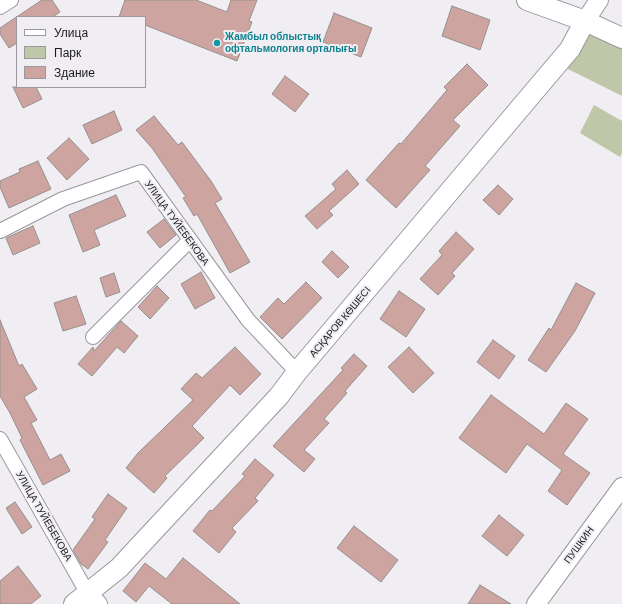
<!DOCTYPE html>
<html>
<head>
<meta charset="utf-8">
<style>
	body { margin:0 }
	#map { position:relative; width:622px; height:604px; overflow:hidden; background:#f1eef3; font-family:Barlow,sans-serif }
	canvas { display:block }
	.legend { position:absolute; left:16px; top:16px; width:130px; height:72px; box-sizing:border-box; background:#f1eef3; border:1px solid #9b999d; margin:0; padding:5px 7px; list-style:none; font-size:12px; color:#1b1a1b }
	.legend li { display:flex; align-items:center; gap:8px; height:20px }
	.legend b { width:20px; border:1px solid #9b999d }
</style>
</head>
<body>
<div id="map">
<canvas width="622" height="604"></canvas>
<ul class="legend">
<li><b style="height:5px;background:#fff"></b>Улица</li>
<li><b style="height:11px;background:#bfc7a9"></b>Парк</li>
<li><b style="height:11px;background:#cda4a0"></b>Здание</li>
</ul>
</div>
<script>
const ctx = document.querySelector('canvas').getContext('2d');
ctx.lineJoin = 'round';
function fill(path, color) {
  ctx.fillStyle = color;
  ctx.fill(path, 'evenodd');
}
function shape(rows) {
  const path = new Path2D();
  for (const r of rows) {
    path.moveTo(r[0], r[1]);
    for (let i = 2; i < r.length; i += 2) path.lineTo(r[i], r[i + 1]);
  }
  return path;
}
function strokePath(path, color, width, dash) {
  ctx.strokeStyle = color;
  ctx.lineWidth = width;
  ctx.lineCap = dash ? 'butt' : 'round';
  ctx.setLineDash(dash || []);
  ctx.stroke(path);
}
function label(font, color, halo, rows, align = 'center') {
  ctx.font = font + ' Barlow,sans-serif';
  ctx.lineWidth = 4;
  ctx.setLineDash([]);
  ctx.textBaseline = 'middle';
  ctx.strokeStyle = halo;
  ctx.fillStyle = color;
  for (const [text, x, y, turn = 0] of rows) {
    ctx.save();
    ctx.translate(x, y);
    ctx.rotate((+turn || 0) * Math.PI / 180);
    ctx.textAlign = isNaN(turn) ? turn : align;
    if (halo) ctx.strokeText(text, 0, 0);
    ctx.fillText(text, 0, 0);
    ctx.restore();
  }
}
fill(shape([
	[593,15,622,33,622,96,566,68],
	[594,105,622,121,622,153,620,157,580,133]
]), '#bfc7a9');
const building = shape([
	[42,0,52,0,60,12,53,17,17,17,17,43,9,48,0,34,0,28,42,0],
	[125,0,196,0,227,12,231,0,257,0,249,21,252,22,237,61,145,25,145,17,119,17,125,0],
	[452,6,490,20,480,50,442,36,452,6],
	[334,13,372,28,361,57,323,42,334,13],
	[467,64,488,85,453,120,460,126,425,166,430,170,396,208,366,180,399,143,401,144,447,90,444,87,467,64],
	[285,76,309,94,295,112,272,94,285,76],
	[13,87,36,87,42,99,23,108,13,87],
	[114,111,122,130,92,144,83,125,114,111],
	[154,116,178,145,182,142,211,181,222,199,215,203,250,262,230,273,197,214,194,216,183,198,186,197,152,148,136,130,154,116],
	[69,138,89,159,67,180,47,158,69,138],
	[38,161,51,189,9,208,0,187,0,181,20,172,19,169,38,161],
	[347,170,359,184,329,211,333,215,317,229,305,216,336,189,332,184,347,170],
	[498,185,513,199,499,215,483,200,498,185],
	[116,195,126,216,94,230,100,245,83,252,69,215,116,195],
	[164,219,176,235,160,248,147,232,164,219],
	[33,226,40,243,13,255,6,238,33,226],
	[456,232,474,249,452,273,455,276,438,295,420,279,442,255,439,251,456,232],
	[332,251,349,267,338,278,322,262,332,251],
	[201,272,215,298,195,309,181,284,201,272],
	[114,273,120,292,106,297,100,278,114,273],
	[306,282,322,298,282,339,260,317,278,298,284,304,306,282],
	[576,283,595,293,575,331,546,372,528,360,549,328,551,330,576,283],
	[157,286,169,298,150,319,138,307,157,286],
	[399,291,425,309,406,337,380,319,399,291],
	[76,296,86,324,63,331,54,303,76,296],
	[0,320,19,366,22,364,37,389,24,397,37,420,31,423,50,460,61,454,70,471,43,485,20,440,22,438,10,413,0,396,0,320],
	[121,321,138,336,124,353,117,347,92,376,78,364,93,347,94,351,121,321],
	[493,340,515,356,499,379,477,362,493,340],
	[235,347,261,374,240,395,230,385,192,426,204,438,165,476,167,478,154,493,126,468,138,453,193,400,181,389,196,373,202,378,235,347],
	[409,347,434,373,413,393,388,367,409,347],
	[354,354,367,366,345,391,347,393,324,419,329,423,304,450,315,459,304,472,273,446,343,370,341,368,354,354],
	[491,395,544,434,566,403,588,419,563,454,590,473,567,505,548,491,562,470,527,444,506,473,459,438,491,395],
	[255,459,274,475,255,498,258,501,232,528,236,532,219,553,193,531,210,510,212,511,245,476,242,474,255,459],
	[108,494,127,508,105,540,108,542,88,569,81,564,73,550,95,519,92,517,108,494],
	[15,502,32,527,22,534,6,508,15,502],
	[499,515,524,535,507,556,482,536,499,515],
	[354,526,398,560,381,582,337,548,354,526],
	[183,558,240,604,172,604,149,586,136,602,123,591,145,563,166,579,183,558],
	[18,566,41,596,31,604,0,604,0,581,18,566],
	[480,585,511,604,468,604,480,585]
]);
fill(building, '#cda4a0');
strokePath(building, '#958f8e', 1);
const minor = shape([
	[0,7,11,0],
	[0,231,63,199,141,172,248,320,297,372],
	[93,337,190,240],
	[0,439,88,594]
]);
const tertiary = shape([
	[585,21,599,0],
	[88,594,98,604],
	[536,604,622,487]
]);
const secondary = shape([
	[527,0,585,21,622,38],
	[74,604,119,568,279,396,297,372,570,49,585,21]
]);
strokePath(minor, '#9a979c', 16);
strokePath(tertiary, '#9a979c', 20);
strokePath(secondary, '#9a979c', 22);
strokePath(minor, '#fff', 14);
strokePath(tertiary, '#fff', 18);
strokePath(secondary, '#fff', 20);
for (const [x, y, r, color] of [
	[217,43,4,"#0f9aa8"]
]) {
  const dot = new Path2D();
  dot.arc(x, y, r, 0, 2 * Math.PI);
  ctx.fillStyle = color;
  ctx.fill(dot);
  strokePath(dot, '#f1eef3', 1.5);
}
label('bold 10px', '#0d838f', '#f1eef3', [
	["Жамбыл облыстық",225,37],
	["офтальмология орталығы",225,49]
], 'left');
label('10px', '#1b1a1b', '#f1eef3', [
	["УЛИЦА ТУЙЕБЕКОВА",177,223,54],
	["АСҚАРОВ КӨШЕСІ",340,322,-50],
	["УЛИЦА ТУЙЕБЕКОВА",44,516,60],
	["ПУШКИН",579,545,-54]
]);
</script>
</body>
</html>
